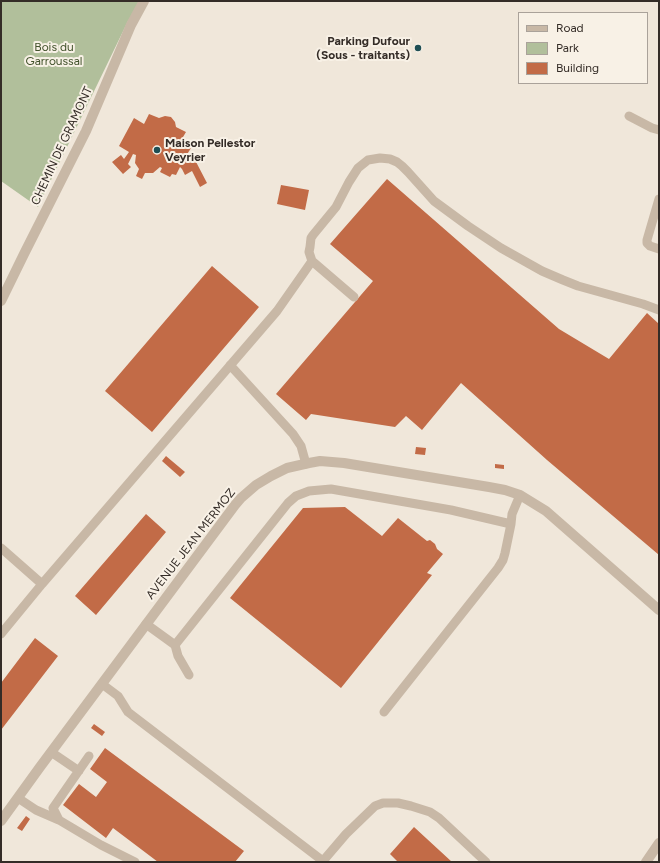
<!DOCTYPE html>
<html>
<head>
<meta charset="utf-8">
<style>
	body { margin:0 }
	#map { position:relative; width:660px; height:863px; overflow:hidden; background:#f0e7da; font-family:Figtree,sans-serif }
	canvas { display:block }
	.frame { position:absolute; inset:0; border:2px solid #342c27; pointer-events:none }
	.legend { position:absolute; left:518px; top:12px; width:130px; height:72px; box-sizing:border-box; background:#f8f1e6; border:1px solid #aaa29a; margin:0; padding:5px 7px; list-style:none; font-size:12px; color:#342c27 }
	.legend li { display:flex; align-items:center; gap:8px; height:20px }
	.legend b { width:20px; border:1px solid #aaa29a }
</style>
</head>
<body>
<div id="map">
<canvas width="660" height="863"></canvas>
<div class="frame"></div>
<ul class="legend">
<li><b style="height:5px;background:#c8b8a6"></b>Road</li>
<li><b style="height:11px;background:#b1bf9b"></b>Park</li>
<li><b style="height:11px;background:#c26b47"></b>Building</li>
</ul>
</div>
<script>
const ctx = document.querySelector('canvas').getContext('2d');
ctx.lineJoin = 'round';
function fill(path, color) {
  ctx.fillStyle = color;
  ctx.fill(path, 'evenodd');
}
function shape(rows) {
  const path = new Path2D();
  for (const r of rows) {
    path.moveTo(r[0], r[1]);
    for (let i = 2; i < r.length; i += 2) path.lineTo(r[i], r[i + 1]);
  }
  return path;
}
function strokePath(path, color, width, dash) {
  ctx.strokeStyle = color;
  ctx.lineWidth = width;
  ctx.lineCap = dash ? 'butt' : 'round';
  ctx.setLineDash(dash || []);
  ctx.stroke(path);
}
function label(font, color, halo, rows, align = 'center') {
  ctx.font = font + ' Figtree,sans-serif';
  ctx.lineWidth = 4;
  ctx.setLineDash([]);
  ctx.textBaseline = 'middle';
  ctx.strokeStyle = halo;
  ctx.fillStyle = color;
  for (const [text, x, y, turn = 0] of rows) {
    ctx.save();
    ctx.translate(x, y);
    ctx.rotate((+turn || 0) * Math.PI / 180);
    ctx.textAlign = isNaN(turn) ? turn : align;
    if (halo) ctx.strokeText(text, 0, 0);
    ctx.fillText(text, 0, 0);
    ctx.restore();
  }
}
fill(shape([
	[1,1,143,1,128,21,38,207,1,181]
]), '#b1bf9b');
fill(shape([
	[149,114,159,118,165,116,171,117,175,122,176,127,186,132,180,142,191,148,186,156,191,159,194,158,207,183,200,187,192,171,185,175,182,169,180,167,176,175,172,174,170,177,160,172,162,168,160,167,153,173,145,173,142,179,136,176,139,169,135,163,136,155,133,154,128,164,131,167,123,174,112,162,121,155,124,159,129,152,119,146,134,118,144,124],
	[387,179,559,329,609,359,647,313,659,324,659,555,547,460,461,383,422,430,406,416,395,427,311,414,306,420,276,394,373,281,330,244],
	[281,185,309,190,305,210,277,204],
	[212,266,259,307,152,432,105,391],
	[416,447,426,448,425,455,415,454],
	[166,456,185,472,180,477,162,461],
	[495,464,504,465,504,469,495,468],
	[345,507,382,536,398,518,427,541,430,540,435,544,437,549,443,554,427,573,432,575,341,688,230,598,303,508],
	[146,514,166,532,96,615,75,596],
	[35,638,58,656,1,730,1,683],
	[94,724,105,732,102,736,91,728],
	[105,748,244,851,235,862,158,862,113,828,106,838,63,805,79,784,96,797,107,782,90,769],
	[26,816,30,819,22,831,17,828],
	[414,827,452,862,398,862,390,854]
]), '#c26b47');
strokePath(shape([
	[629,116,652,128,659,130],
	[659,199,647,240,647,243,650,246,659,249],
	[354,297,312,261,309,252,310,247,311,238,313,235,336,207,349,182,358,168,368,160,380,158,390,159,397,162,402,166,408,172,434,201,468,226,501,248,542,271,563,280,578,286,643,304,659,310],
	[230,365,293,434,301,446,306,464],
	[1,548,42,584],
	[146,624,175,645],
	[1,634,42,584,277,311,312,261],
	[189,675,178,656,175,645,288,503,296,496,309,491,331,489,451,510,511,524,512,514,520,495],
	[102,684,118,696,128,712,323,861,346,834,375,806,383,803,398,803,411,806,430,812,439,818,486,862],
	[384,712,498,568,503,560,505,553,511,524],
	[51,752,79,771],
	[89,756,53,808,59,820,101,845,135,862],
	[18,798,36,810,59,820]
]), '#c8b8a6', 9);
strokePath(shape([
	[1,301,24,254,86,131,131,25,144,1],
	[1,821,40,767,235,505,241,498,256,485,271,476,287,468,309,463,320,461,344,463,489,487,505,490,520,495,546,511,659,610],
	[646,862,659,843]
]), '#c8b8a6', 10);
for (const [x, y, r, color] of [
	[418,48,4,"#1e4e54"],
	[157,150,4,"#1e4e54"]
]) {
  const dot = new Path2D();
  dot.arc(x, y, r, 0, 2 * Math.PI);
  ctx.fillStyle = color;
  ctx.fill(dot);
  strokePath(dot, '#f8f1e6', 1.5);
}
label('bold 12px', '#342c27', '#f8f1e6', [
	["Parking Dufour",410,41],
	["(Sous - traitants)",410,55],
	["Maison Pellestor",165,143,"left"],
	["Veyrier",165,157,"left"]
], 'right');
label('12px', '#42522c', '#f8f1e6', [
	["Bois du",54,47],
	["Garroussal",54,61]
]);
label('12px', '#342c27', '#f8f1e6', [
	["CHEMIN DE GRAMONT",62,146,-65],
	["AVENUE JEAN MERMOZ",191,544,-52]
]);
</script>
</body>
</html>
